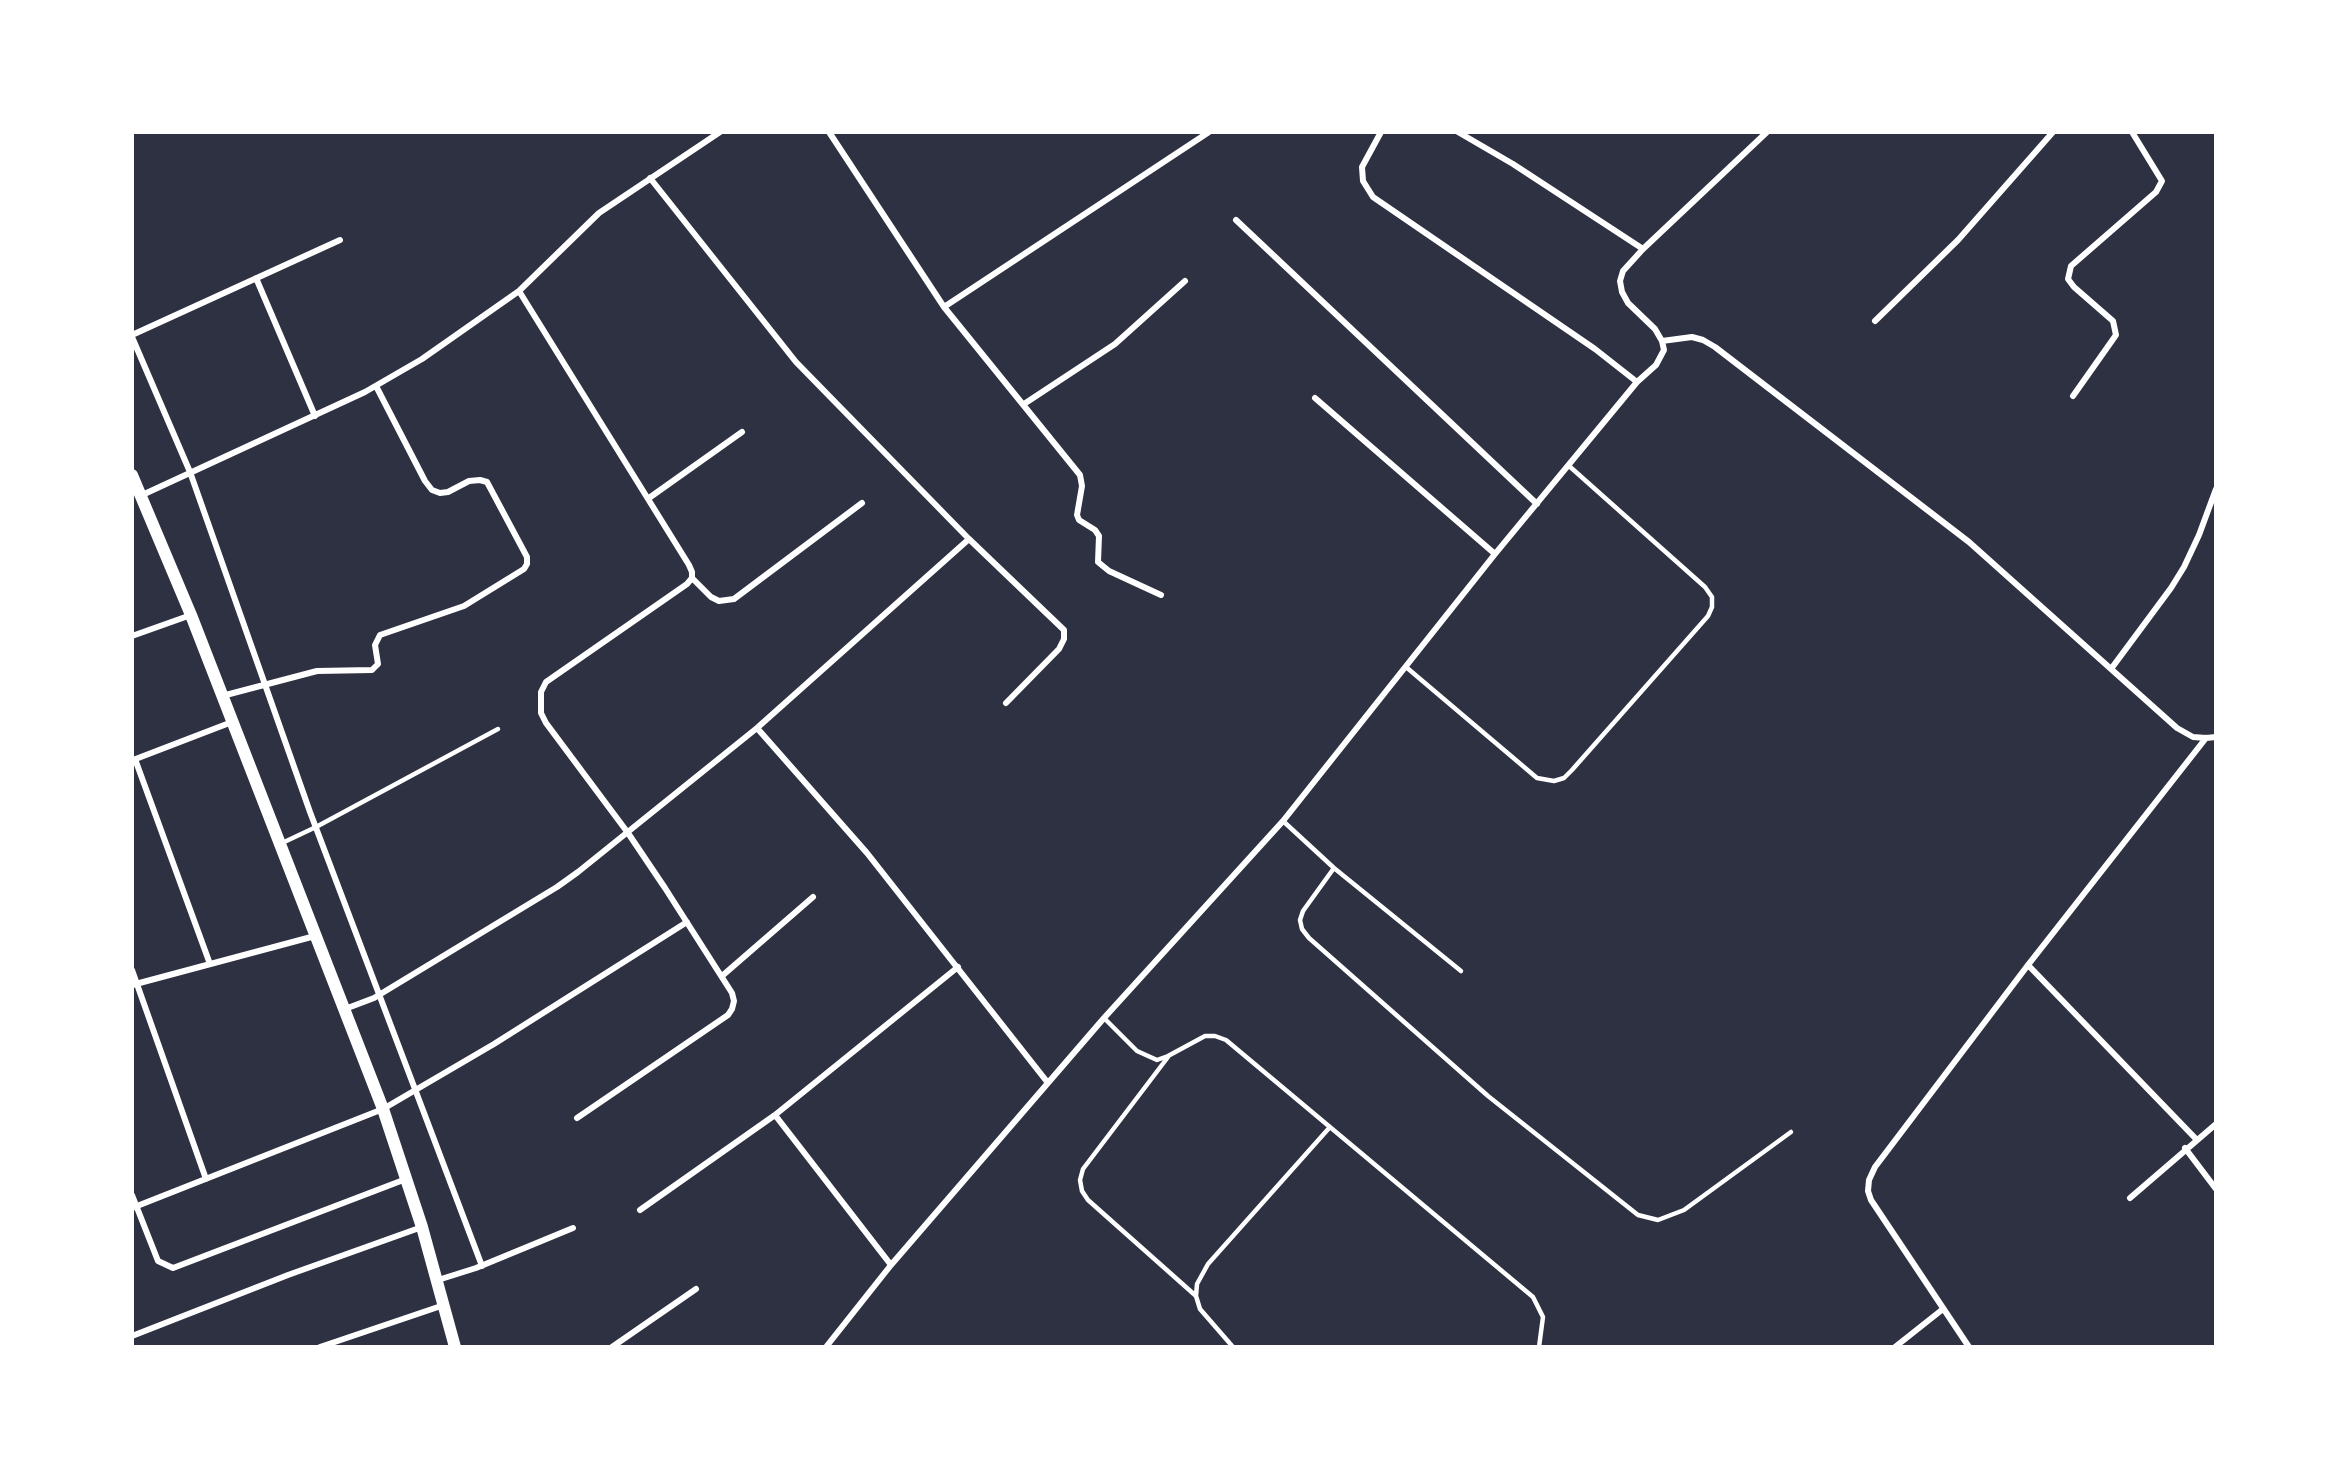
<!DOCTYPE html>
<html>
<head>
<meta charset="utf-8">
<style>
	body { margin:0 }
	#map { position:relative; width:2348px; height:1479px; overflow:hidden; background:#2d3142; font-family:Karla,sans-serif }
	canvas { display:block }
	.frame { position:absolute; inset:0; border:134px solid #fff; pointer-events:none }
</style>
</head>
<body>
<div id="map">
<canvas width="2348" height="1479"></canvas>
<div class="frame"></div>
</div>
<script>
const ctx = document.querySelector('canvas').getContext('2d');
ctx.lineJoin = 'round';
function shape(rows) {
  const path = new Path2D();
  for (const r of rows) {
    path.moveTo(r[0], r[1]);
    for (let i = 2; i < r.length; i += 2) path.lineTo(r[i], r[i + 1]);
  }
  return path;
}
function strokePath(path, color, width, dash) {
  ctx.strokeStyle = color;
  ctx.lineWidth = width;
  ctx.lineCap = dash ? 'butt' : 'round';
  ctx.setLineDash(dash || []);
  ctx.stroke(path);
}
strokePath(shape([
	[1406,667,1537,778,1554,781,1564,778,1572,770,1708,616,1712,607,1712,597,1705,587,1568,465],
	[1283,821,1334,868,1461,971],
	[280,844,316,827,498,729],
	[1334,868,1303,911,1300,920,1302,929,1309,938,1488,1096,1638,1215,1658,1220,1684,1210,1791,1132],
	[1104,1018,1137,1051,1157,1060,1168,1056,1205,1036,1215,1036,1226,1040,1533,1297,1543,1317,1539,1347],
	[1168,1057,1083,1169,1080,1180,1082,1191,1088,1200,1196,1296],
	[1233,1347,1200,1309,1196,1296,1197,1284,1208,1264,1330,1127]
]), '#fff', 4.5);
strokePath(shape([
	[829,132,944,307,1080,475,1082,486,1077,515,1079,520,1095,530,1099,536,1098,562,1109,571,1161,595],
	[1381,132,1362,167,1363,181,1373,197,1595,349,1637,382],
	[1458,132,1513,164,1643,249],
	[650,178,796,362,969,539,1064,630,1064,639,1059,649,1006,703],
	[1236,220,1537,504],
	[256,278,315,416],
	[519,291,689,565,692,572,692,578,687,584,546,682,541,692,541,713,546,723,628,833,665,888,732,993,734,1001,732,1009,728,1015,577,1118],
	[944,307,1209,132],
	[1875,321,1958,240,2053,132],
	[132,335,340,240],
	[132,337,190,472,310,812,482,1266],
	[1662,341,1692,337,1703,340,1715,347,1969,542,2177,728,2193,737,2206,738,2216,737],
	[2073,396,2116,335,2113,321,2074,287,2068,279,2071,266,2156,192,2162,181,2132,132],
	[1315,398,1495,554],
	[1024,404,1115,344,1185,281],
	[140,496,365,392,422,359,519,291,599,213,720,132],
	[649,498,742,432],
	[692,578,711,597,719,601,734,599,862,503],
	[132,636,191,615],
	[2111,669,2171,588,2184,567,2199,535,2216,489],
	[222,696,317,671,372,670,378,664,375,645,380,635,464,606,524,569,527,564,527,557,487,482,480,480,469,481,448,492,440,493,432,490,425,481,376,386],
	[757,728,867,853,1048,1083],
	[135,759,210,964],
	[133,760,232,722],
	[2028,965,2197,1140],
	[132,970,206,1179],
	[722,976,813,897],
	[132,985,315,936],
	[345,1009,374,998,557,887,578,872,757,728,969,539],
	[775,1115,891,1265],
	[2185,1148,2216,1189],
	[132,1195,158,1261,173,1268,406,1179],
	[2130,1198,2216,1124],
	[132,1208,383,1109,494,1044,687,922],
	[640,1210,775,1115,958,967],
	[438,1280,476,1268,573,1228],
	[132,1336,288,1275,422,1227],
	[320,1347,444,1305],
	[612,1347,696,1289],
	[826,1347,891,1265,1104,1018,1283,821,1495,554,1637,382,1656,365,1664,350,1662,341,1655,329,1628,303,1622,292,1620,281,1623,271,1643,249,1767,132],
	[1895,1347,1943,1309],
	[1969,1347,1871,1200,1868,1191,1869,1180,1875,1167,2028,965,2206,738]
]), '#fff', 6);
strokePath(shape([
	[132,475,191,615,383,1109,422,1227,455,1347]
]), '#fff', 12);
</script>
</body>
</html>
